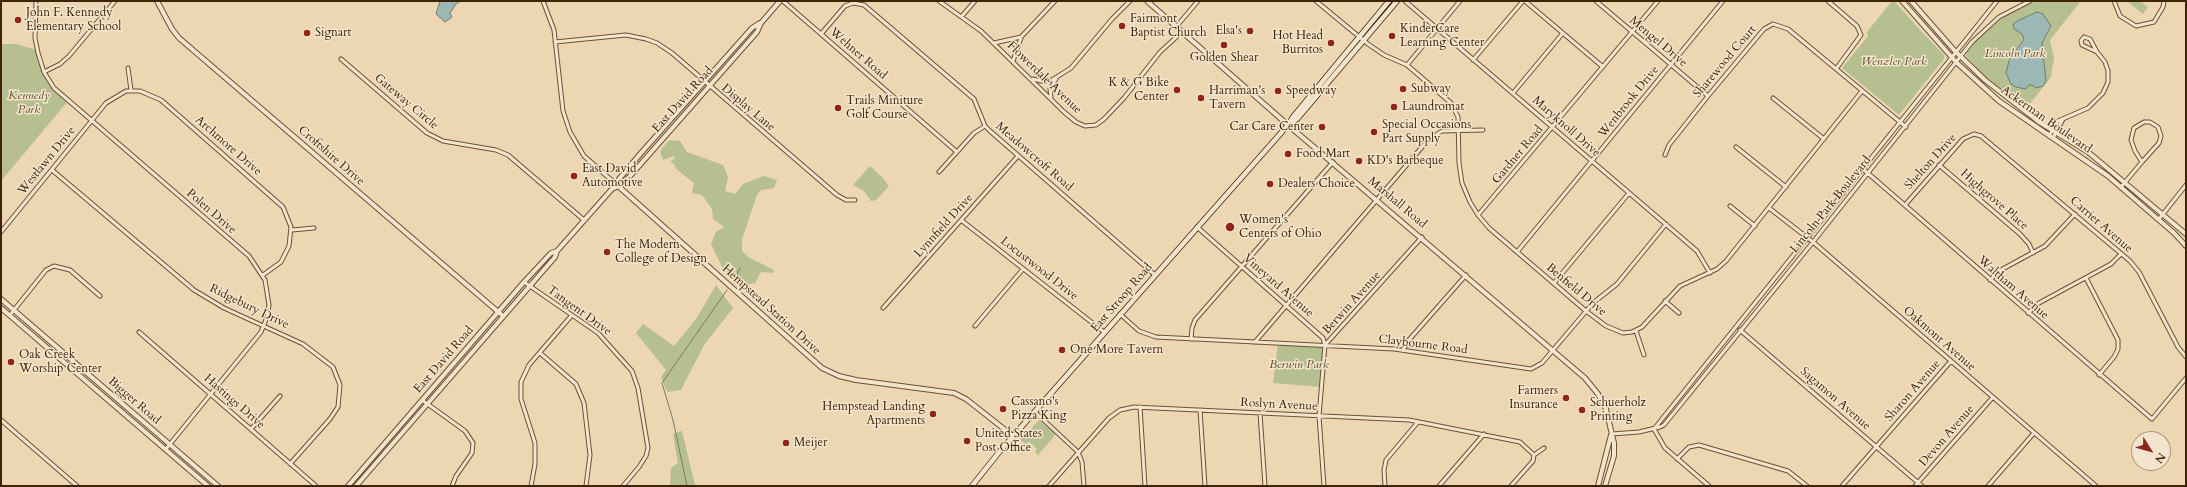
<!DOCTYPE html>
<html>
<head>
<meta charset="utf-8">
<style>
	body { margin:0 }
	#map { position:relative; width:2187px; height:487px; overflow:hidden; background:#edd7b2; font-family:Cardo,serif }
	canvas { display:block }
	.frame { position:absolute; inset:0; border:2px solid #3e2307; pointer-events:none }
	.north { position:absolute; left:2131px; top:431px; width:40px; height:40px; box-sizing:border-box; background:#f3e5cd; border:1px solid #ab977e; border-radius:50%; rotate:127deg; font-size:11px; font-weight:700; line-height:16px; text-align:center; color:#3e2307 }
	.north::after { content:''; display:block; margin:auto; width:14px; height:18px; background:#8f2418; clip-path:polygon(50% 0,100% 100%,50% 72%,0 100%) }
</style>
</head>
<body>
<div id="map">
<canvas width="2187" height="487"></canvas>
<div class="frame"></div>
<div class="north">N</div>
</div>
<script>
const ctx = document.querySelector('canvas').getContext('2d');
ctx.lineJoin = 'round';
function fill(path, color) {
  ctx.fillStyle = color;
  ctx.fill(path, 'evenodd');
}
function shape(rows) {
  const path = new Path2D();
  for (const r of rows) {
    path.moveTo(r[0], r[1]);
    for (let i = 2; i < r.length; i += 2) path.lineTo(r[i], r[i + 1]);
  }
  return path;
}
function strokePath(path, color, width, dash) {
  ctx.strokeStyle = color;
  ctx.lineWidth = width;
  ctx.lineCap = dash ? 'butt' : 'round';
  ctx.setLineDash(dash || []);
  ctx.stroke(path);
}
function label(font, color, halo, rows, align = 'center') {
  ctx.font = font + ' Cardo,serif';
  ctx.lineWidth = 3;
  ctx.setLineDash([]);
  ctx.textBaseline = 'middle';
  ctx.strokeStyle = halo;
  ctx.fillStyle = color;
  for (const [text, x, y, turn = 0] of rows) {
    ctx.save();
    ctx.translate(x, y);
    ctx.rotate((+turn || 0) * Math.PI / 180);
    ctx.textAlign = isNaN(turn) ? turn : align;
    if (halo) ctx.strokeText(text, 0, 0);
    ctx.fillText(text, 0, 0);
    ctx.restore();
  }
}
fill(shape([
	[1892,1,1894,1,1922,32,1944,55,1944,59,1899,115,1842,68,1868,36,1867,32],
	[2035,1,2081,1,2050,40,2054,58,2051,77,2025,110,1982,74,1966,56,1967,51,1981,35,1994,23,2008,14],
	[2127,1,2140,1,2148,7,2143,14],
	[1,44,16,44,37,50,41,64,50,82,68,101,1,181],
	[669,140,680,141,687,152,723,165,728,177,725,191,735,194,743,184,764,176,777,180,774,188,761,190,757,195,742,239,742,251,748,257,774,270,773,273,761,272,755,283,741,286,723,269,711,244,716,232,724,227,713,219,712,209,702,195,692,193,694,183,676,169,675,165,670,162,675,158,674,156,663,160,660,151],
	[870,166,882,177,889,186,876,200,871,201,864,191,853,185],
	[716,285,733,308,704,345,681,390,667,392,661,377,666,370,636,333,643,324,674,346,696,319],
	[1278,343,1325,345,1322,387,1273,383],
	[1039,420,1056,434,1038,455,1035,452,1037,449,1029,442,1026,444,1020,440],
	[682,431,695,485,695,486,670,486,671,468,678,463,673,434]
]), '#b5bf8f');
const water = shape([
	[440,1,461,1,456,4,450,13,452,17,445,22,436,14,440,1],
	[2037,12,2043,14,2051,26,2042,43,2046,81,2043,86,2036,88,2032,85,2029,85,2026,89,2016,87,2011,84,2006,73,2009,61,2024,39,2022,34,2014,29,2013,24,2019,20,2037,12]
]);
fill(water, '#9bb8b4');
strokePath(water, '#767c6f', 1);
strokePath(shape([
	[734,282,740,268],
	[687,486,673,420,662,383,727,290]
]), '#767c6f', 1);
const minor = shape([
	[36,1,35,38,38,53,44,72,54,88,249,256,265,280,269,305,267,317,261,332,166,449],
	[543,1,554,30,563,111,570,132,584,156,617,185],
	[783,1,957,152],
	[939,1,981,31,1064,112,1076,122,1085,126,1096,125,1104,119,1124,98,1160,52,1182,32],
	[1316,1,1368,44,1384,55,1407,65,1451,103,1458,117,1459,163,1462,183,1470,202,1478,215,1489,228,1586,311,1606,326,1623,333,1632,332,1642,327,1680,286,1717,269,1726,261,1862,91],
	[1405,1,1697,251,1710,273],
	[1525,1,1603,67],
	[1596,1,1708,96],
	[1828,1,1857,26,1861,35,1836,69],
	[2114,1,2120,16,2136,26,2154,22,2163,7,2164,1],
	[962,16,975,1],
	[1176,27,1198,1],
	[821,34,845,6,853,3,864,5,974,99,985,126,990,131,1155,275],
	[2084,37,2090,39,2097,52,2082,45,2081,41,2084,37],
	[555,42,626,35,646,39,657,43,672,53,837,195,846,200,855,200],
	[994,43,1021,37,1055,1],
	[341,59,427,133,443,141,496,150,508,155,584,220],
	[1473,60,1523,1],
	[1013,61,1021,38],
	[1407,65,1460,1],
	[128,68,131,90],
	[44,72,60,64,69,56,115,1],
	[1033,79,1041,81,1052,80,1071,68,1112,19,1130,1],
	[1513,93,1563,33],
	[1051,97,1050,89,1056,79],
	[1773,98,1824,139],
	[2144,122,2150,122,2158,127,2161,136,2159,143,2142,162,2135,151,2131,140,2134,128,2144,122],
	[2049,136,2058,121,2088,108,2103,93,2108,82,2108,71,2105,62,2097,52],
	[2053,138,2063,119],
	[1736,147,1786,187],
	[1665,155,1669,145,1708,96,1764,29,1773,24,1788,29,1906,127],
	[1939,165,2020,234,2029,244,2033,253],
	[1863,169,2152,419,2186,378],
	[52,170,194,290,224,308,303,344,333,367,340,385,338,407,330,419,290,464],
	[939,172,974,133,985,126],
	[2121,187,2142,162],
	[1905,205,1963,139,1974,134,1981,136,2130,261,2139,272,2178,347,2186,357],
	[1730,206,1755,226],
	[1769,208,1813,242,2096,486],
	[1478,215,1658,1],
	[2159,219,2186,185],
	[961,220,1104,332],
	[1197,227,1323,338,1325,345,1319,416,1324,486],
	[292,230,314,228],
	[1,232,106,103,126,91,140,91,161,100,283,207,291,227,289,246,281,262,263,275],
	[1517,252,1723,1],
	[2086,278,2118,340,2118,349,2114,357,2099,375],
	[1990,280,1999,271,2045,246,2075,214],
	[524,282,598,333,632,371,638,388,648,448,646,456,639,467,623,486],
	[1554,283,1629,193],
	[1665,301,1679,313],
	[883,308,1018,156],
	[2028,313,2039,303,2111,264,2121,254],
	[1120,314,1139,331,1156,337,1394,349,1531,369,1542,363,1593,303,1617,284,1666,224],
	[10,315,46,270,54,266,70,270,100,296],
	[975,326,1023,269],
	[1740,330,1922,486],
	[1636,331,1644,355],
	[139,332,316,486],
	[1191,339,1192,328,1195,320,1333,162],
	[1255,342,1428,140,1442,131,1483,130],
	[1325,345,1422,237],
	[1403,350,1408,341,1466,275],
	[540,353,576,384,584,403,590,455,586,486],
	[422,400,465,431,473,443,472,453,456,476,452,486],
	[1140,407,1145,486],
	[1200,410,1205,486],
	[1035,412,1078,452,1082,462,1084,486],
	[1260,413,1265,486],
	[1,420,77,486],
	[251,429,280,396],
	[1654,429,1997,1],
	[1654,429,1665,448,1709,486],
	[1612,434,1639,432,1660,427,1664,425,1813,242,1972,42,1999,17,2030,1],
	[1677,459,1689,447,1699,445,1788,471,1807,486],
	[531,486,535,464,535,443,521,399,521,382,529,365,572,315],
	[1049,486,1109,418,1120,410,1134,407,1409,420,1520,442,1534,455],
	[1385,486,1384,470,1386,460,1418,422],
	[1439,486,1484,434],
	[1511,486,1533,461,1534,455,1544,448],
	[1842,486,1951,361],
	[1915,486,1993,397],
	[1988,486,2034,433]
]);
const tertiary = shape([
	[157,1,172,29,179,38,503,316],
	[1147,1,1288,125,1585,378,1598,394,1606,409,1614,443,1614,456,1605,486],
	[1902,1,1956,62,1999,101,2108,176,2174,233,2186,246],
	[1911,1,1954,50,1985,80,2039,122,2088,152,2186,234],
	[617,185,822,368,839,376,856,380,954,393,966,399,1013,436],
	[617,185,619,179,641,153,752,28,760,23],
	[1,299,218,486],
	[1,308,208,486],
	[348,486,524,282,551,253,557,251],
	[356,486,555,257,557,251,588,216,612,189,623,184,757,32,761,23,780,1],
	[1598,486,1611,435]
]);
const secondary = shape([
	[1290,124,1297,119,1397,1],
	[972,486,1000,451,1288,125,1293,117,1389,1]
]);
strokePath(minor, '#6a5032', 5);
strokePath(tertiary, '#6a5032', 6);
strokePath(secondary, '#3e2307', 6);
strokePath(minor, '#f3e5cd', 3);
strokePath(tertiary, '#f3e5cd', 4);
strokePath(secondary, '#f3e5cd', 4.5);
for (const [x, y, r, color] of [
	[18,20,4,"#8f2418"],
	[1122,26,4,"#8f2418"],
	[1250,31,4,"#8f2418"],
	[307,33,4,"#8f2418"],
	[1392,36,4,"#8f2418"],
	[1331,43,4,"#8f2418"],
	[1224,45,4,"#8f2418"],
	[1403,89,4,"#8f2418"],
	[1177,90,4,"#8f2418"],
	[1278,91,4,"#8f2418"],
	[1201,98,4,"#8f2418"],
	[1394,107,4,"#8f2418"],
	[838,108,4,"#8f2418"],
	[1322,127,4,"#8f2418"],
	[1374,132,4,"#8f2418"],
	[1288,154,4,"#8f2418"],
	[1359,161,4,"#8f2418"],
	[574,176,4,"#8f2418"],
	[1270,184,4,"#8f2418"],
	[1230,227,5,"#8f2418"],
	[607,252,4,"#8f2418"],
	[1062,350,4,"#8f2418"],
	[11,362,4,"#8f2418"],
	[1566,398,4,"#8f2418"],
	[1003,409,4,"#8f2418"],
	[1582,410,4,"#8f2418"],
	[933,414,4,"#8f2418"],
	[967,441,4,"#8f2418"],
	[786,443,4,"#8f2418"]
]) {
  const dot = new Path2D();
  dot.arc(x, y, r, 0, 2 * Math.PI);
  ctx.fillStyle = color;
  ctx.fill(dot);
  strokePath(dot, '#f3e5cd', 1.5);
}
label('12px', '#3e2307', '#f3e5cd', [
	["John F. Kennedy",26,13],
	["Elementary School",26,27],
	["Fairmont",1130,19],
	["Baptist Church",1130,33],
	["KinderCare",1400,29],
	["Learning Center",1400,43],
	["Elsa's",1242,31,"right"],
	["Signart",315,33],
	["Hot Head",1323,36,"right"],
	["Burritos",1323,50,"right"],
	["Golden Shear",1224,58,"center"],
	["K & G Bike",1169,83,"right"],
	["Center",1169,97,"right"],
	["Subway",1411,89],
	["Harriman's",1209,91],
	["Tavern",1209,105],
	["Speedway",1286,91],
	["Trails Miniture",846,101],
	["Golf Course",846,115],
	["Laundromat",1402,107],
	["Special Occasions",1382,125],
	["Part Supply",1382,139],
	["Car Care Center",1314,127,"right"],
	["Food Mart",1296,154],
	["KD's Barbeque",1367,161],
	["East David",582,169],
	["Automotive",582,183],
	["Dealers Choice",1278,184],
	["Women's",1239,220],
	["Centers of Ohio",1239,234],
	["The Modern",615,245],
	["College of Design",615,259],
	["One More Tavern",1070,350],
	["Oak Creek",19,355],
	["Worship Center",19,369],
	["Farmers",1558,391,"right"],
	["Insurance",1558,405,"right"],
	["Cassano's",1011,402],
	["Pizza King",1011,416],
	["Schuerholz",1590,403],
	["Printing",1590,417],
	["Hempstead Landing",925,407,"right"],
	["Apartments",925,421,"right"],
	["United States",975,434],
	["Post Office",975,448],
	["Meijer",794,443]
], 'left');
label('12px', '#3e2307', '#f3e5cd', [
	["Mengel Drive",1658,42,40],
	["Wehner Road",858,54,41],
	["Sharewood Court",1725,62,-50],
	["Flowerdale Avenue",1044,78,44],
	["East David Road",683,100,-48],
	["Gateway Circle",406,102,40],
	["Wenbrook Drive",1629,102,-51],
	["Display Lane",748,108,40],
	["Ackerman Boulevard",2046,120,35],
	["Maryknoll Drive",1566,127,41],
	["Archmore Drive",228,146,41],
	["Gardner Road",1518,155,-50],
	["Croftshire Drive",331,156,41],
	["Meadowcroft Road",1034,157,41],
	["Westlawn Drive",47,161,-51],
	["Shelton Drive",1931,162,-48],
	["Highgrove Place",1994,200,41],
	["Marshall Road",1397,203,40],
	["Lincoln Park Boulevard",1831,205,-51],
	["Polen Drive",211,212,41],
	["Carrier Avenue",2101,225,41],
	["Lynnfield Drive",944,226,-48],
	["Locustwood Drive",1039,269,38],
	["Vineyard Avenue",1278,286,41],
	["Waltham Avenue",2013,288,41],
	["Benfield Drive",1576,290,40],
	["East Stroop Road",1122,298,-49],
	["Berwin Avenue",1352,303,-48],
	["Ridgebury Drive",249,307,26],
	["Hempstead Station Drive",771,310,42],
	["Tangent Drive",579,311,36],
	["Oakmont Avenue",1939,339,41],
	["Claybourne Road",1423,345,7],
	["East David Road",444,360,-49],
	["Sharon Avenue",1913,391,-49],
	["Sagamon Avenue",1835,399,41],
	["Bigger Road",134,401,41],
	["Hastings Drive",234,402,41],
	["Roslyn Avenue",1279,405,3],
	["Devon Avenue",1947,436,-49]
]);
label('italic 12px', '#5c4a29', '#f3e5cd', [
	["Lincoln Park",2015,54],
	["Wenzler Park",1894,62],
	["Kennedy",29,96],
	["Park",29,110],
	["Berwin Park",1299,365]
]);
</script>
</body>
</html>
